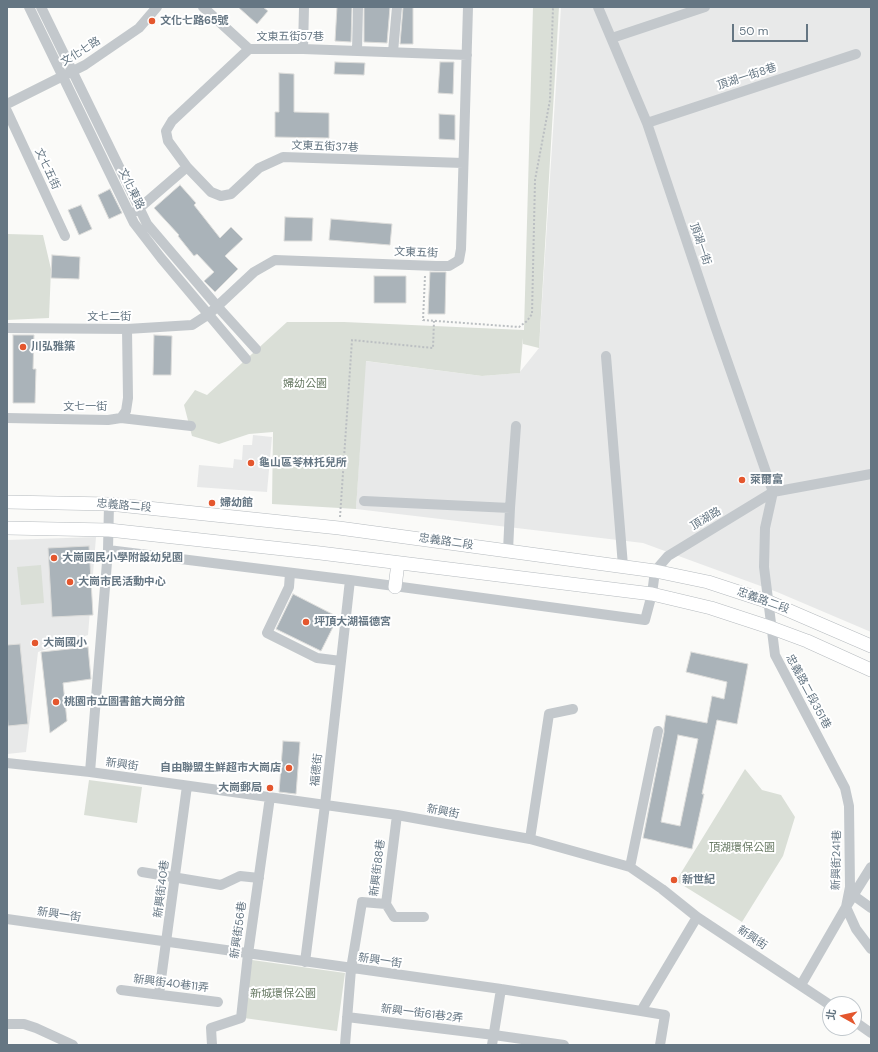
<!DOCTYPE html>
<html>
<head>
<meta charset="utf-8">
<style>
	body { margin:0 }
	#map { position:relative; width:878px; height:1052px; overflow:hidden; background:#fafaf8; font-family:"DM Sans","Noto Sans TC",sans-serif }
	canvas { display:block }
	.frame { position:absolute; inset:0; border:8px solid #657683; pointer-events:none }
	.north { position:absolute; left:822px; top:996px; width:40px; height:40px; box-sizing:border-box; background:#fff; border:1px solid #c1c8cd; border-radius:50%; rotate:278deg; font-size:11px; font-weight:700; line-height:16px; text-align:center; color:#657683 }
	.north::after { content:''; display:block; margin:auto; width:14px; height:18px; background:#e4572e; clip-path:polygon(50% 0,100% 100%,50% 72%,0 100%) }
	.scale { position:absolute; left:732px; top:24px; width:76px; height:18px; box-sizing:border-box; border:2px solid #657683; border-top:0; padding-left:5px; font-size:12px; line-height:14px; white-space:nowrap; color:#657683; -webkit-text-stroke:3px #fff; paint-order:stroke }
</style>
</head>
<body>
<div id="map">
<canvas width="878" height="1052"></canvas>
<div class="frame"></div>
<div class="north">北</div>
<div class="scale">50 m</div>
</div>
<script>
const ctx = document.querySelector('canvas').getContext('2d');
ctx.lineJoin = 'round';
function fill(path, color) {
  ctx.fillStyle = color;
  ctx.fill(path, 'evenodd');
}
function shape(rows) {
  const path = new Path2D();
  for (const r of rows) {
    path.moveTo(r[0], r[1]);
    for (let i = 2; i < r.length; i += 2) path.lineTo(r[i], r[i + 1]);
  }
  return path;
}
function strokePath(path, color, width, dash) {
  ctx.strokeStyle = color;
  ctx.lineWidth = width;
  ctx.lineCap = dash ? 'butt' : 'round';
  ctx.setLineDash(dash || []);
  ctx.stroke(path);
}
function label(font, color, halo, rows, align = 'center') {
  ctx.font = font + ' "DM Sans","Noto Sans TC",sans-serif';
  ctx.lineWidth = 4;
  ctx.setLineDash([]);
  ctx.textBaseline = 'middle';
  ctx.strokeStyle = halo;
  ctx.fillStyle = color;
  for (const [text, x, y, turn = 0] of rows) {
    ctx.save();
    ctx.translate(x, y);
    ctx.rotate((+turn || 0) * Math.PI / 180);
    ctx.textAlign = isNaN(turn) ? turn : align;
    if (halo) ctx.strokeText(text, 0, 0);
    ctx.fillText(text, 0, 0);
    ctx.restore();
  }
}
fill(shape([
	[561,7,871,7,871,632,777,592,643,543,356,509,365,361,482,376,519,373,539,348],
	[253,435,272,437,267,492,197,487,199,465,233,468,234,459,242,460,243,445,252,445],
	[96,537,88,635,38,652,26,752,7,754,7,540]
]), '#e8e9e9');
fill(shape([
	[533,7,559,7,539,348,523,344,523,338,520,373,482,376,366,361,356,509,272,504,273,432,249,434,219,444,192,436,184,405,195,390,207,395,287,322,344,322,524,330],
	[7,234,43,235,51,269,49,318,7,320],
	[41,565,44,603,21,605,17,567],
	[745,769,762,790,781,795,795,817,783,856,742,922,676,881],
	[89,780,142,787,137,823,84,815],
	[252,960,345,973,337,1031,244,1018]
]), '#dadfd7');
const building = shape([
	[238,7,263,7,268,11,257,24,238,7],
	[337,7,352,7,351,42,335,41,337,7],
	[364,7,390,7,387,43,364,42,364,7],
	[403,7,413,7,413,44,400,44,403,7],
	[335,62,365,63,364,75,334,74,335,62],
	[440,62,454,62,453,94,438,93,440,62],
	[279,73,294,74,294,112,329,113,329,138,275,137,275,112,279,112,279,73],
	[439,114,455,115,455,140,439,139,439,114],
	[180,185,196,203,194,205,220,238,231,227,243,239,225,256,238,269,215,292,204,281,214,272,197,254,194,256,178,236,179,235,154,208,180,185],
	[110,189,122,213,109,219,98,195,110,189],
	[81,205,92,229,79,235,68,210,81,205],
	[285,217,313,218,312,241,284,241,285,217],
	[331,219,392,224,390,245,329,240,331,219],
	[52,255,80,257,79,279,51,278,52,255],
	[430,272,446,272,445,314,428,314,430,272],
	[374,276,406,276,406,303,374,303,374,276],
	[13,335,34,335,33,369,36,369,35,403,13,403,13,335],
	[154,335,172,336,171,375,153,375,154,335],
	[89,546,93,615,52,617,48,548,89,546],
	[293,594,338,617,321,651,276,629,293,594],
	[20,644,28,724,8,726,7,712,7,645,20,644],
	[88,647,91,679,63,683,67,721,50,733,41,652,88,647],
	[691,652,748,664,737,724,717,720,702,794,704,794,692,849,643,838,664,732,664,728,666,715,707,723,712,696,724,699,727,682,686,672,691,652],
	[678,735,698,739,680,826,661,822,678,735],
	[283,741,300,742,296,794,279,792,283,741]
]);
fill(building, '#aab3b9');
strokePath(building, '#dcdcda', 1);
const major = shape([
	[7,502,109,504,339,528,655,571,708,582,769,602,871,646],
	[7,528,109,530,320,553,652,594,711,608,772,628,807,641,871,670],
	[395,587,398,563]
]);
strokePath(major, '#b5babe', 14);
strokePath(shape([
	[425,276,423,320,519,327,527,321,532,314,535,180,550,100,553,7],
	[340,517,352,340,433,348,434,321]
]), '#bbbfc2', 2, [2, 2]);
strokePath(shape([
	[29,7,134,223,161,258,246,359],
	[41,7,147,224,217,306,256,349],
	[203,7,249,49],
	[598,7,647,123,715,326,773,492],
	[612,38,705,7],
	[303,49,304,7],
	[357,51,358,7],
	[393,52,397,7],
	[7,104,85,65,139,28,157,7],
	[7,111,65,236],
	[647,123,856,54],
	[463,163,283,157,259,168,231,194,221,196,211,192,187,167,168,141,166,131,172,121,249,49,303,49,467,55],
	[136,211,187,167],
	[7,328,127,329,192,325,209,314,254,272,275,260,436,266,449,266,459,260,461,249,468,7],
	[606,356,623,566],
	[7,418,108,420,121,418,126,411,128,398,127,329],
	[121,418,191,426],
	[773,492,765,528,764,567,775,655,845,788,849,806,850,887,846,907,856,929,871,949],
	[364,501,510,508],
	[108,550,350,580,645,620,652,594,655,571,668,556,773,492,871,474],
	[508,551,510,508,516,426],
	[290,573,289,587,267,633,317,658,341,661],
	[7,763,90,772,397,815,530,839,630,867,662,889,697,917,830,1005],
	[90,772,108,550,109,504],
	[530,839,549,714,573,709],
	[630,867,658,731],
	[142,872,221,885,240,876,259,878],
	[853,895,871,908],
	[386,904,394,917,424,917],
	[7,919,501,989,641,1011,697,917],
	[305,962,325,805,350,580],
	[801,985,846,907,871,867],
	[121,990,218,1002],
	[159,994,187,786],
	[641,1011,665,1015,660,1045],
	[347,1017,494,1035,564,1045],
	[854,1021,871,1033],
	[7,1024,24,1024,36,1028,73,1045],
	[212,1045,211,1028,241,1018,248,954,270,797],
	[345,1045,351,969,362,902,386,904,397,815],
	[492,1045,501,989]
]), '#c3c8cc', 10);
strokePath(major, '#fff', 13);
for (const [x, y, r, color] of [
	[152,21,4,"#e4572e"],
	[23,347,4,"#e4572e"],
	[251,463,4,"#e4572e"],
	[742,480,4,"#e4572e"],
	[212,503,4,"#e4572e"],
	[54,558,4,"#e4572e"],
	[70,582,4,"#e4572e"],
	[306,622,4,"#e4572e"],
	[35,643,4,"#e4572e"],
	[56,702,4,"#e4572e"],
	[289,768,4,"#e4572e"],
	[270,788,4,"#e4572e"],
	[674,880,4,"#e4572e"]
]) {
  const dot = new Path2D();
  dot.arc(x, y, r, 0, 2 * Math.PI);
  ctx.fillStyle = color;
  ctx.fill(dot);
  strokePath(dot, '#fff', 1.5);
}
label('bold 11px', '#657683', '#fff', [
	["文化七路65號",160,21],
	["川弘雅築",31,347],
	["龜山區苓林托兒所",259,463],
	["萊爾富",750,480],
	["婦幼館",220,503],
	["大崗國民小學附設幼兒園",62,558],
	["大崗市民活動中心",78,582],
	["坪頂大湖福德宮",314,622],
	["大崗國小",43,643],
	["桃園市立圖書館大崗分館",64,702],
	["自由聯盟生鮮超市大崗店",281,768,"right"],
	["大崗郵局",262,788,"right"],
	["新世紀",682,880]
], 'left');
label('11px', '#657683', '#fff', [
	["文東五街57巷",290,37],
	["文化七路",81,52,-32],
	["頂湖一街8巷",747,77,-18],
	["文東五街37巷",325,147,2],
	["文七五街",47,169,65],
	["文化東路",131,189,64],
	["頂湖一街",700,244,71],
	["文東五街",416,253,2],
	["文七二街",109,317],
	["文七一街",85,407],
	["忠義路二段",124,506,5],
	["頂湖路",706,519,-31],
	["忠義路二段",446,542,8],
	["忠義路二段",763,601,20],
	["忠義路二段351巷",808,692,62],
	["新興街",122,765,8],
	["福德街",317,770,-84],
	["新興街",443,812,11],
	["新興街241巷",837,860,-89],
	["新興街88巷",378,868,-83],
	["新興街40巷",162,889,-83],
	["新興一街",59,915,8],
	["新興街56巷",239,930,-82],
	["新興街",752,938,34],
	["新興一街",380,961,8],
	["新興街40巷11弄",171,984,7],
	["新興一街61巷2弄",422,1014,7]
]);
label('11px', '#687a64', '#fff', [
	["婦幼公園",305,384],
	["頂湖環保公園",742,848],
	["新城環保公園",283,994]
]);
</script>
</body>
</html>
